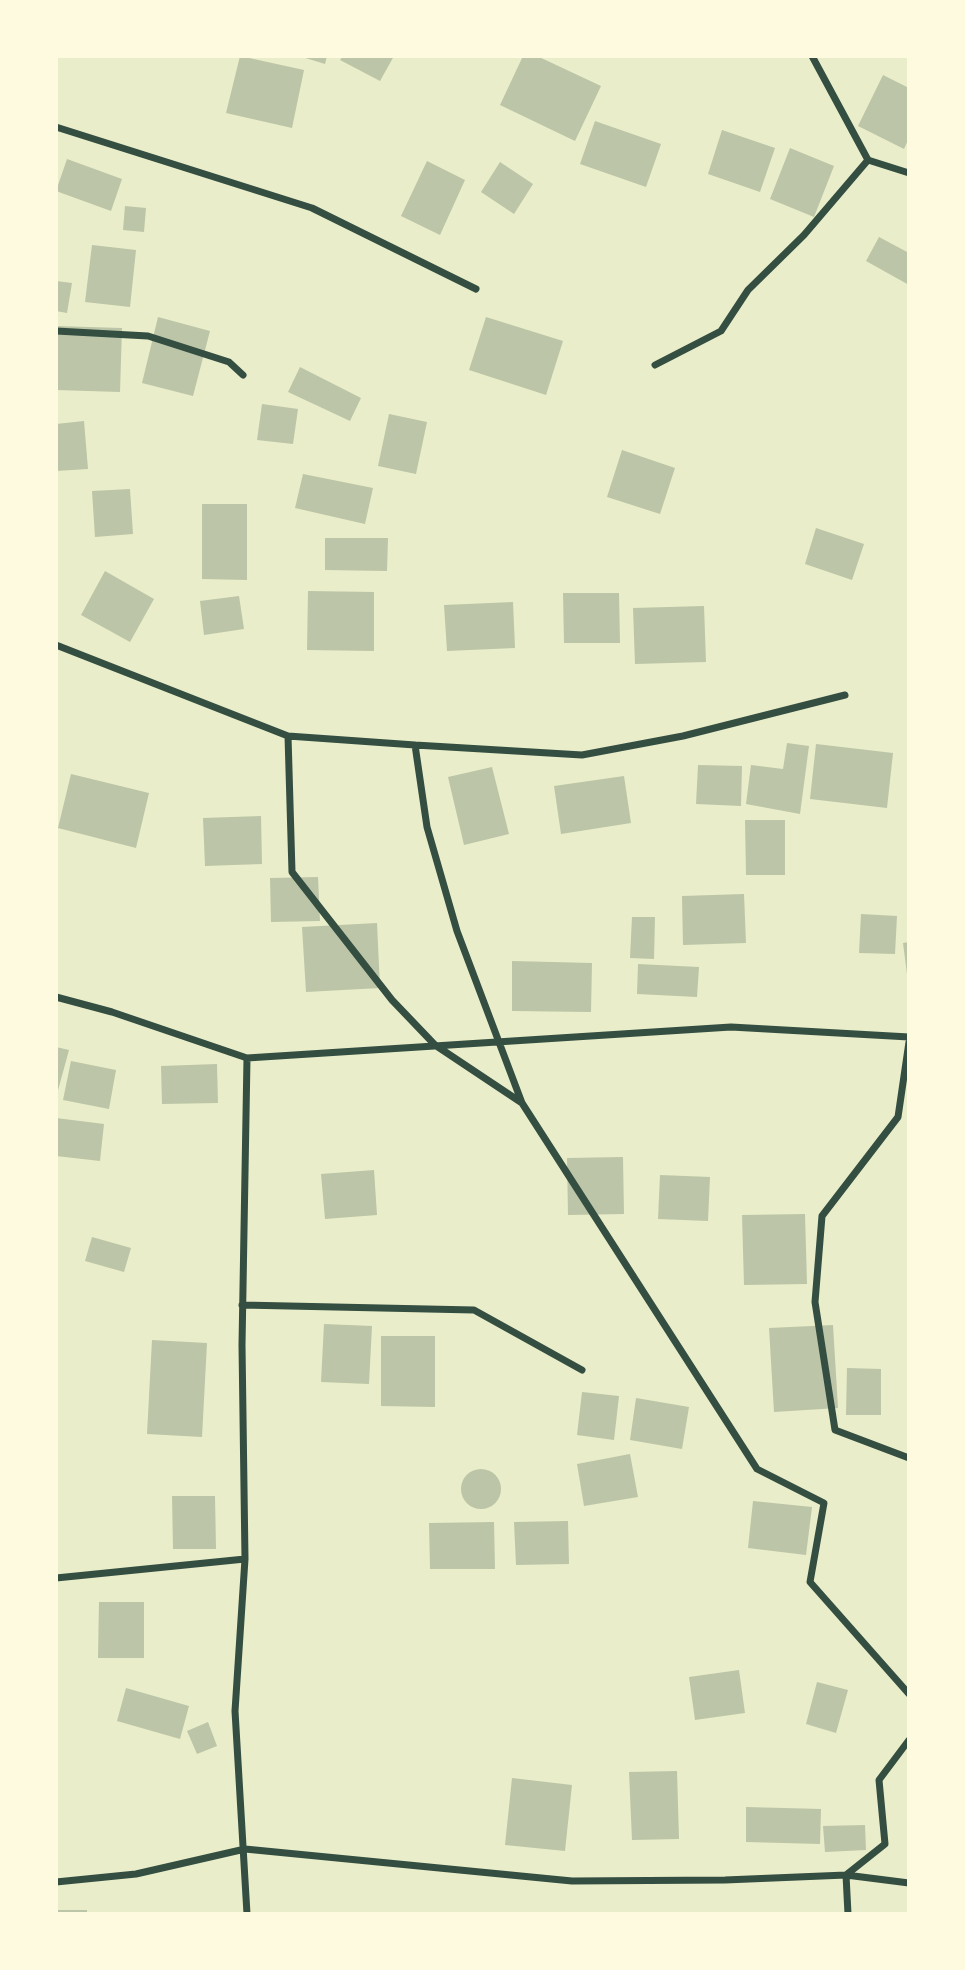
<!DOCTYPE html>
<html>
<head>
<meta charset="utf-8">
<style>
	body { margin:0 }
	#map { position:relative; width:965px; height:1970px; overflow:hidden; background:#e9edc9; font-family:Roboto,sans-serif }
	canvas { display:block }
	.frame { position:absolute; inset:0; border:58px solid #fefae0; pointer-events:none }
</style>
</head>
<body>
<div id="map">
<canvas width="965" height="1970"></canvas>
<div class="frame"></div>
</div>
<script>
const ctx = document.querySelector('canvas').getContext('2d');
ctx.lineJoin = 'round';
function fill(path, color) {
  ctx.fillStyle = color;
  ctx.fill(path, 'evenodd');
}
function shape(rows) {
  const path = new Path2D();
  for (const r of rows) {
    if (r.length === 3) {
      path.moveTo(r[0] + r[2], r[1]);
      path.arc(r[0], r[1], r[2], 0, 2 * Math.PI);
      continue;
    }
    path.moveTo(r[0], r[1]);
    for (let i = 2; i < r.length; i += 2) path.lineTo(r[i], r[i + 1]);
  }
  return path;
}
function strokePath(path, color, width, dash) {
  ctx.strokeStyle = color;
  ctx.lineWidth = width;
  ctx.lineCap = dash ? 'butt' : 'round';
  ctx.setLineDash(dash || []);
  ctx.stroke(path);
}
fill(shape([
	[240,56,304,70,292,128,226,113],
	[299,56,327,56,325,64],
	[343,56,394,56,380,81,340,60],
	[523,56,537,56,601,86,575,141,500,105],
	[883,75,909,88,909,138,904,149,858,126],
	[595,121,661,144,646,187,580,164],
	[722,130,775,148,760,192,708,174],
	[790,148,834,166,814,217,770,199],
	[67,159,122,179,111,211,56,191],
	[427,161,465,180,440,235,401,216],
	[500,162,533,184,514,214,481,192],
	[125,206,146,208,144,232,123,230],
	[879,237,909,253,909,285,866,261],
	[92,245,136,250,130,307,85,302],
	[56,281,72,283,67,313,56,311],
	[158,317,210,331,193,396,142,383],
	[486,317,563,341,546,395,469,370],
	[56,326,122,328,120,392,56,390],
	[300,367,361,398,350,421,288,392],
	[262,404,298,409,293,444,257,440],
	[389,414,427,422,416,474,378,466],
	[84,421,88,469,56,471,56,424],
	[622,450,675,468,660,514,607,497],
	[303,474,373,488,365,524,295,508],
	[130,489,133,534,95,537,92,491],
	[202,504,247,504,247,580,202,579],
	[816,528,864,544,852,580,805,564],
	[325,538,388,538,387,571,325,570],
	[105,571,154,599,130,642,81,615],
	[308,591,374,592,374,651,307,650],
	[563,593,619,593,620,643,564,643],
	[239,596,244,629,204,635,200,601],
	[513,602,515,648,447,651,444,605],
	[704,606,706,662,635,664,633,608],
	[787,743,809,746,800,814,746,804,751,765,783,769],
	[816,744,893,753,887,808,810,799],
	[698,765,742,766,741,806,696,804],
	[492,767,509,834,464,845,448,777],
	[71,774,149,793,136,848,58,828],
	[624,776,631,823,561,834,554,786],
	[261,816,262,864,205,866,203,818],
	[745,820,785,820,785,875,746,875],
	[318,877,320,921,271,922,270,878],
	[744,894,746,943,683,945,682,896],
	[861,914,897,916,895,954,859,953],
	[632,917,655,917,654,959,630,958],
	[377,923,380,988,306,992,302,927],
	[909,942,909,974,907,974,903,943],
	[512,961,592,963,591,1012,512,1011],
	[638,964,699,967,697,997,637,994],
	[56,1047,69,1050,57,1094,56,1093],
	[71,1061,116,1070,109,1109,63,1100],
	[217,1064,218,1103,162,1104,161,1066],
	[56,1118,104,1124,100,1161,56,1156],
	[623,1157,624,1214,568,1215,567,1158],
	[374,1170,377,1215,325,1219,321,1174],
	[660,1175,710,1177,708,1221,658,1219],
	[805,1214,807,1284,744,1285,742,1215],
	[92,1237,131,1248,124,1272,85,1261],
	[324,1324,372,1326,369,1384,321,1382],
	[833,1325,838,1408,774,1412,769,1328],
	[381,1336,435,1336,435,1407,381,1406],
	[152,1340,207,1343,202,1437,147,1434],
	[847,1368,881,1369,881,1415,846,1415],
	[582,1392,619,1396,614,1440,577,1435],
	[636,1398,689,1407,682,1449,630,1440],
	[630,1454,638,1497,584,1506,577,1464],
	[481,1489,20],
	[172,1496,215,1496,216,1549,173,1549],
	[753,1501,812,1507,806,1555,748,1548],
	[568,1521,569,1564,516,1565,514,1522],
	[494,1522,495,1569,430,1569,429,1523],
	[99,1602,144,1602,144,1658,98,1658],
	[739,1670,745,1713,695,1720,689,1677],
	[817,1682,848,1690,836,1733,806,1724],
	[126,1688,189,1706,180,1739,117,1721],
	[208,1722,217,1746,197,1754,187,1731],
	[677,1771,679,1839,632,1840,629,1772],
	[512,1778,572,1785,565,1851,505,1845],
	[746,1807,821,1809,820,1844,746,1842],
	[865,1825,866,1850,825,1852,823,1826],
	[56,1910,87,1910,87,1914,56,1914]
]), '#bcc5a7');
strokePath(shape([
	[812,56,868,160,909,173],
	[56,127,312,208,476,289],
	[56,331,148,336,229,362,243,375],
	[655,365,721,331,748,290,804,235,868,160],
	[56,645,288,736,292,872,392,1000,435,1045,522,1103,757,1469,824,1503,810,1582,909,1694],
	[288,736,415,745,427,827,457,931,522,1103],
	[415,745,582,755,683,736,845,695],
	[56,997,112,1012,247,1058,242,1345,245,1559,235,1711,247,1914],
	[909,1042,898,1117,822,1216,815,1302,835,1430,909,1458],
	[247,1058,731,1027,909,1037],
	[242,1305,474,1310,582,1370],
	[56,1578,245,1559],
	[56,1882,136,1874,245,1849,572,1881,725,1880,846,1875,909,1883],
	[848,1914,846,1875,885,1844,879,1780,909,1740]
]), '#344e41', 7);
</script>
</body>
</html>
